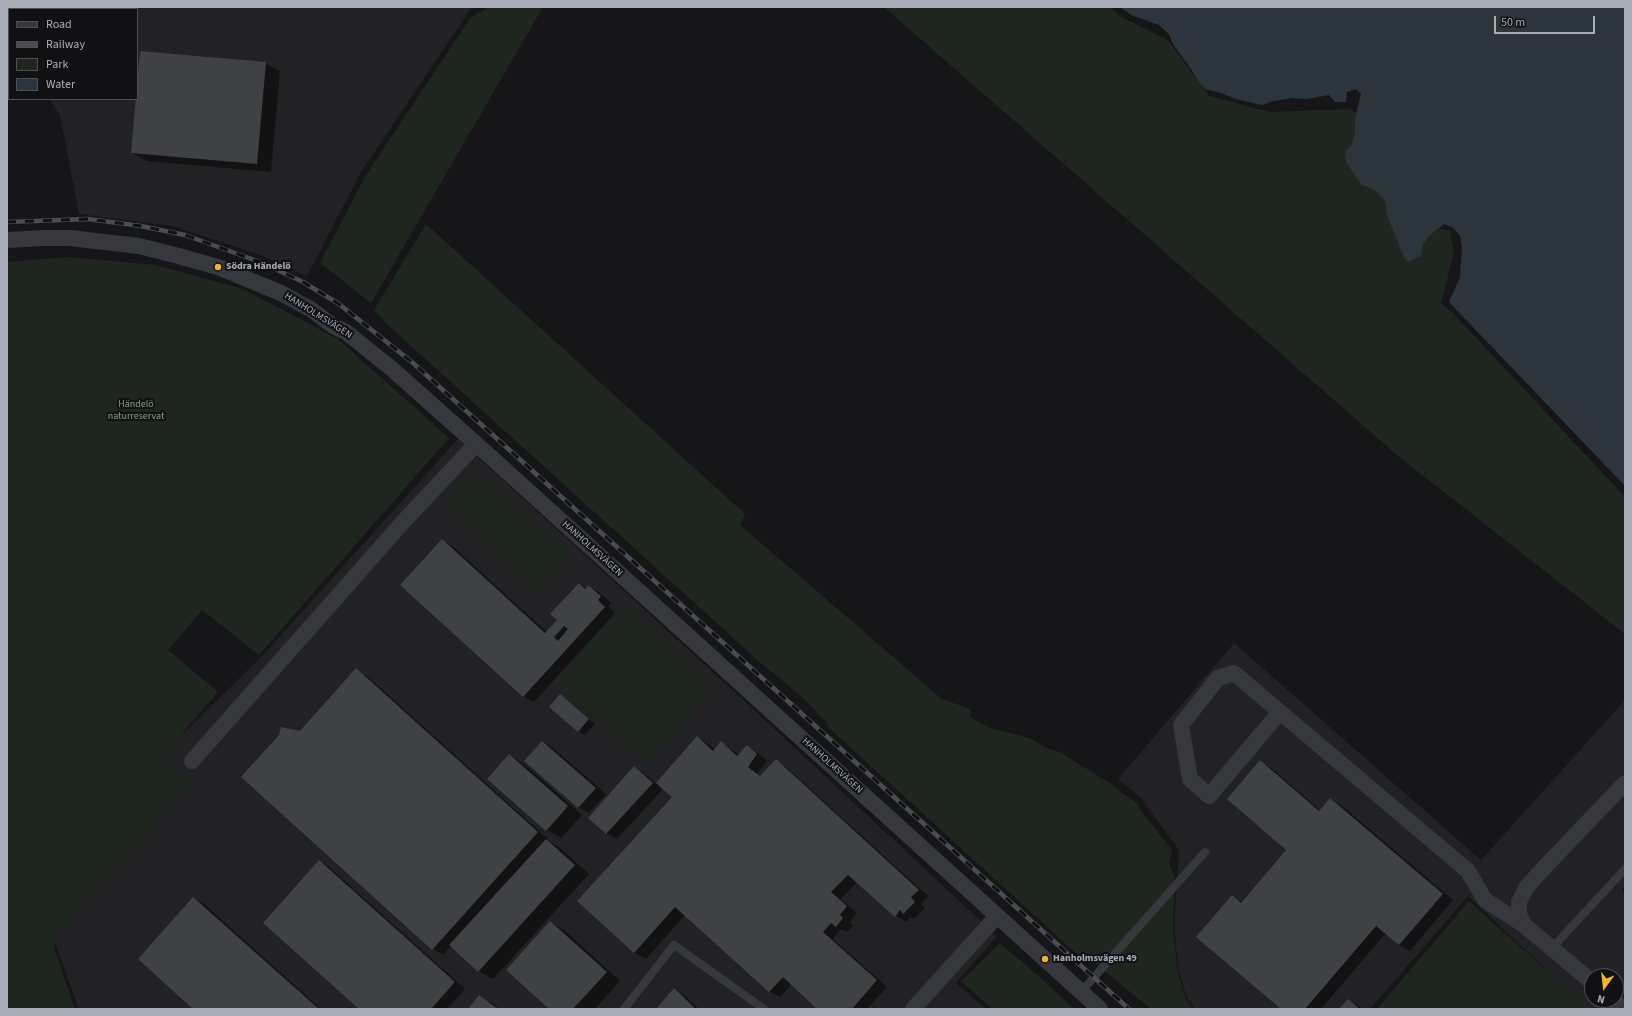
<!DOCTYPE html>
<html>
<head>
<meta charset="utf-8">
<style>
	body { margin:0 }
	#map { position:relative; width:1632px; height:1016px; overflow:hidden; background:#161618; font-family:"Source Sans 3",sans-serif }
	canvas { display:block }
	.frame { position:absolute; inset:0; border:8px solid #a8adb8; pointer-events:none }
	.legend { position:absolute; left:8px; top:8px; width:130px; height:92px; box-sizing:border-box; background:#111113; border:1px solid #4d4f55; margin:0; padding:5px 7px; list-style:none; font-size:12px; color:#a8adb8 }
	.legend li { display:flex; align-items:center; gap:8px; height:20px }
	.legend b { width:20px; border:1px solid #4d4f55 }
	.north { position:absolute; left:1584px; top:968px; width:40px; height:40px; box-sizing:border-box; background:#111113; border:1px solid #4d4f55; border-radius:50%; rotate:195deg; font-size:11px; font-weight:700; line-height:16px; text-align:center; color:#a8adb8 }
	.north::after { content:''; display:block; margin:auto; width:14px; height:18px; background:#f2b134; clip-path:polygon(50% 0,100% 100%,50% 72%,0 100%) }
	.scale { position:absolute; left:1494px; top:16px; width:101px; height:18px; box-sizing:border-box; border:2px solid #a8adb8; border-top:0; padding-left:5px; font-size:12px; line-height:14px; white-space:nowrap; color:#a8adb8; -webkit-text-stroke:3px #111113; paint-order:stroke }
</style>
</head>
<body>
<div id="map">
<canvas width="1632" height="1016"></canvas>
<div class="frame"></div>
<ul class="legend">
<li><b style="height:5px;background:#37383d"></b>Road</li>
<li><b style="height:5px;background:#4a4c52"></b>Railway</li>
<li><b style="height:11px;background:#1e261f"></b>Park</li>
<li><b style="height:11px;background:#2c353c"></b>Water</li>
</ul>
<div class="north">N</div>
<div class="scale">50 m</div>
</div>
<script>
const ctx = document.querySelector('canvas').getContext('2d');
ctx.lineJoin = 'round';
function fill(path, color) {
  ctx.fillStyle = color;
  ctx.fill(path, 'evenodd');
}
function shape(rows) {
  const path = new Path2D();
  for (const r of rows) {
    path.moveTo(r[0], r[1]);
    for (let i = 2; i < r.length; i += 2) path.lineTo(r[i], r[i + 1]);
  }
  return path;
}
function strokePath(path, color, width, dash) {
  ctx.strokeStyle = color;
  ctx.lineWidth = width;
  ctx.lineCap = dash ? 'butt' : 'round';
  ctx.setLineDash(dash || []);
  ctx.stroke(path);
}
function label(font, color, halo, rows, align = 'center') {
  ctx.font = font + ' "Source Sans 3",sans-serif';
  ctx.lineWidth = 4;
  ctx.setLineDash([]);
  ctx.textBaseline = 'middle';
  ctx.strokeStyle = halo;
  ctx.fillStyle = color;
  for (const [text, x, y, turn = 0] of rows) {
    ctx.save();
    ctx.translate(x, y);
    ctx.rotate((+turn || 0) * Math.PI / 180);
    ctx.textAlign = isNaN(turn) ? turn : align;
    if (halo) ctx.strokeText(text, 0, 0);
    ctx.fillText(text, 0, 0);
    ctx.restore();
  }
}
fill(shape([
	[7,7,472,7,361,172,307,276,261,255,172,226,79,214,60,115,49,99,137,99,137,9,9,9,9,37,7,34],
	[458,439,740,697,997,936,956,983,986,1009,79,1009,49,926,156,760,264,654],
	[1234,643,1481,860,1625,700,1625,1009,1588,1009,1468,896,1370,1009,1195,1009,1188,1000,1179,973,1174,927,1179,850,1141,798,1118,779],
	[1592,976,1616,976,1616,1000,1592,1000]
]), '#222225');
fill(shape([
	[489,7,543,7,371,303,320,263,365,177,471,17],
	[884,7,1111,7,1118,15,1168,40,1196,79,1191,69,1173,44,1169,34,1159,25,1131,15,1120,7,1364,7,1472,196,1456,303,1449,302,1460,277,1462,248,1460,236,1454,228,1444,224,1439,229,1450,230,1454,253,1441,303,1453,313,1625,497,1625,634,1398,456],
	[1201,85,1205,89,1221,93,1236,99,1262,105,1273,101,1292,98,1307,99,1329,95,1335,102,1346,102,1347,92,1356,89,1361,94,1356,113,1350,109,1270,112,1209,96],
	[426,224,745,514,740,525,942,699,968,708,971,711,969,717,991,728,1029,738,1047,748,1059,752,1110,783,1118,790,1137,803,1142,812,1172,850,1169,865,1175,877,1173,927,1178,974,1187,1001,1193,1009,1151,1009,1095,963,1080,957,827,726,827,723,801,696,763,665,389,326,374,310],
	[67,257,156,265,243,289,338,339,449,438,259,655,202,610,168,650,218,692,162,757,191,784,60,930,54,947,75,1009,7,1009,7,262],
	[479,473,572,556,540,592,444,504,469,477],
	[625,605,715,688,646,762,556,681],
	[1469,901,1590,1009,1377,1009],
	[1000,943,1043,980,1074,1009,992,1009,961,981]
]), '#1e261f');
fill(shape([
	[1120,7,1625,7,1625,486,1449,302,1460,277,1462,248,1460,236,1454,228,1444,224,1430,235,1423,244,1421,256,1408,262,1403,255,1387,215,1385,201,1375,190,1362,185,1346,162,1345,152,1351,146,1355,133,1355,119,1361,94,1356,89,1347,92,1346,102,1335,102,1329,95,1307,99,1292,98,1273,101,1262,105,1236,99,1221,93,1205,89,1199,82,1191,69,1173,44,1169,34,1159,25,1131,15]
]), '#2c353c');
fill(shape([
	[18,7,131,7,131,9,19,9],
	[265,63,280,71,271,172,147,161,132,153],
	[442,540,453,547,547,632,558,620,579,584,587,588,589,586,599,592,611,603,608,606,615,613,534,702,523,696],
	[357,670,367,676,548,839,547,840,560,848,589,874,493,979,479,971,451,946,443,955,433,949,301,732],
	[560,696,567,700,595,724,585,735,578,731],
	[697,737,707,743,715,750,721,742,731,749,739,755,747,747,758,753,767,761,757,774,761,777,776,761,786,767,928,896,921,904,925,908,914,919,910,917,906,922,896,916,857,882,841,899,857,913,850,922,853,925,847,932,841,929,833,939,887,987,867,1009,819,1009,792,984,780,997,769,991,685,915,646,959,635,953,578,901,673,796,659,784,658,785,662,790,617,839,606,833,635,768,645,774,656,784],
	[543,742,553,748,606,794,589,813,578,807],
	[510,755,524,764,582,815,561,838,547,830],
	[1260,761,1271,768,1321,811,1330,799,1341,805,1453,900,1410,951,1399,945,1386,933,1321,1009,1282,1009,1232,897,1242,902,1288,849],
	[319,861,329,867,465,989,447,1009,361,1009],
	[1625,885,1625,893,1622,890],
	[193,898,204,904,321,1009,195,1009],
	[550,922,564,930,620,981,595,1009,551,1009],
	[674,989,684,995,699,1009,657,1009],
	[479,996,493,1004,500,1009,469,1009],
	[1348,1000,1359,1006,1362,1009,1340,1009]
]), '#0007');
fill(shape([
	[17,7,120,7,120,9,18,9],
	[140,51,266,62,257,164,131,153],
	[442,539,545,633,557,620,550,614,579,583,585,589,588,585,601,596,598,600,605,607,523,697,400,585],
	[564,626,568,629,558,641,554,637],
	[356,668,538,832,432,950,241,777,279,735,281,727,300,731],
	[560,694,589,719,578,732,549,707],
	[697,736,713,751,721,741,737,756,747,745,757,754,748,767,760,776,776,759,919,890,911,897,915,902,903,914,900,910,895,917,848,875,831,892,847,906,840,915,843,918,836,927,831,923,823,932,877,980,852,1009,817,1009,783,977,769,992,675,907,634,953,577,901,672,797,656,783],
	[542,741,596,788,578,808,524,761],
	[509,754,568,806,546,831,487,779],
	[1260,760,1319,811,1330,798,1443,894,1399,945,1376,926,1305,1009,1281,1009,1196,937,1232,895,1241,903,1286,850,1227,799],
	[634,766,653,783,606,834,588,818],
	[546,839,575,865,478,972,449,945],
	[319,860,455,982,431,1009,359,1009,263,923],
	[193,897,319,1009,193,1009,138,959],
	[550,921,607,972,573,1009,549,1009,506,970],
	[674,988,696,1009,656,1009],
	[479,995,498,1009,468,1009],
	[1348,999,1360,1009,1339,1009]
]), '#404145');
strokePath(shape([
	[1552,948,1625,869],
	[1081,992,1205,852],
	[624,1009,674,945,764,1009]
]), '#37383d', 8);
strokePath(shape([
	[7,240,42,238,70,238,139,246,175,255,218,267,281,293,312,310,333,326,346,332,392,369,493,459,1100,1009],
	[1280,712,1209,796,1190,779,1181,725,1218,678,1234,673,1280,712,1468,871,1485,900,1524,925],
	[192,761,404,521,476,444],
	[1592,982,1524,925,1519,914,1519,902,1526,888,1540,872,1625,783],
	[1613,1000,1623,1009],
	[913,1009,997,916]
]), '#37383d', 16);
const rail = shape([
	[7,222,88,219,141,226,185,235,260,262,303,282,339,304,413,363,1129,1009]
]);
strokePath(rail, '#4a4c52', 4.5);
strokePath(rail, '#111113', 3, [9]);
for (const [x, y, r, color] of [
	[218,267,4,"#f2b134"],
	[1045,959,4,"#f2b134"]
]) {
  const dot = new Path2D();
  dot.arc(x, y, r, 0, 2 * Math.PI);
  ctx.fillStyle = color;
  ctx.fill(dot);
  strokePath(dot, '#111113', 1.5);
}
label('bold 10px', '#a8adb8', '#111113', [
	["Södra Händelö",226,267],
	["Hanholmsvägen 49",1053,959]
], 'left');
label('10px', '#a8adb8', '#111113', [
	["HANHOLMSVÄGEN",318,316,32],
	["HANHOLMSVÄGEN",592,549,42],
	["HANHOLMSVÄGEN",832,766,42]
]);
label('10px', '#7fa381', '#111113', [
	["Händelö",136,405],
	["naturreservat",136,417]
]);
</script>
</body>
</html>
